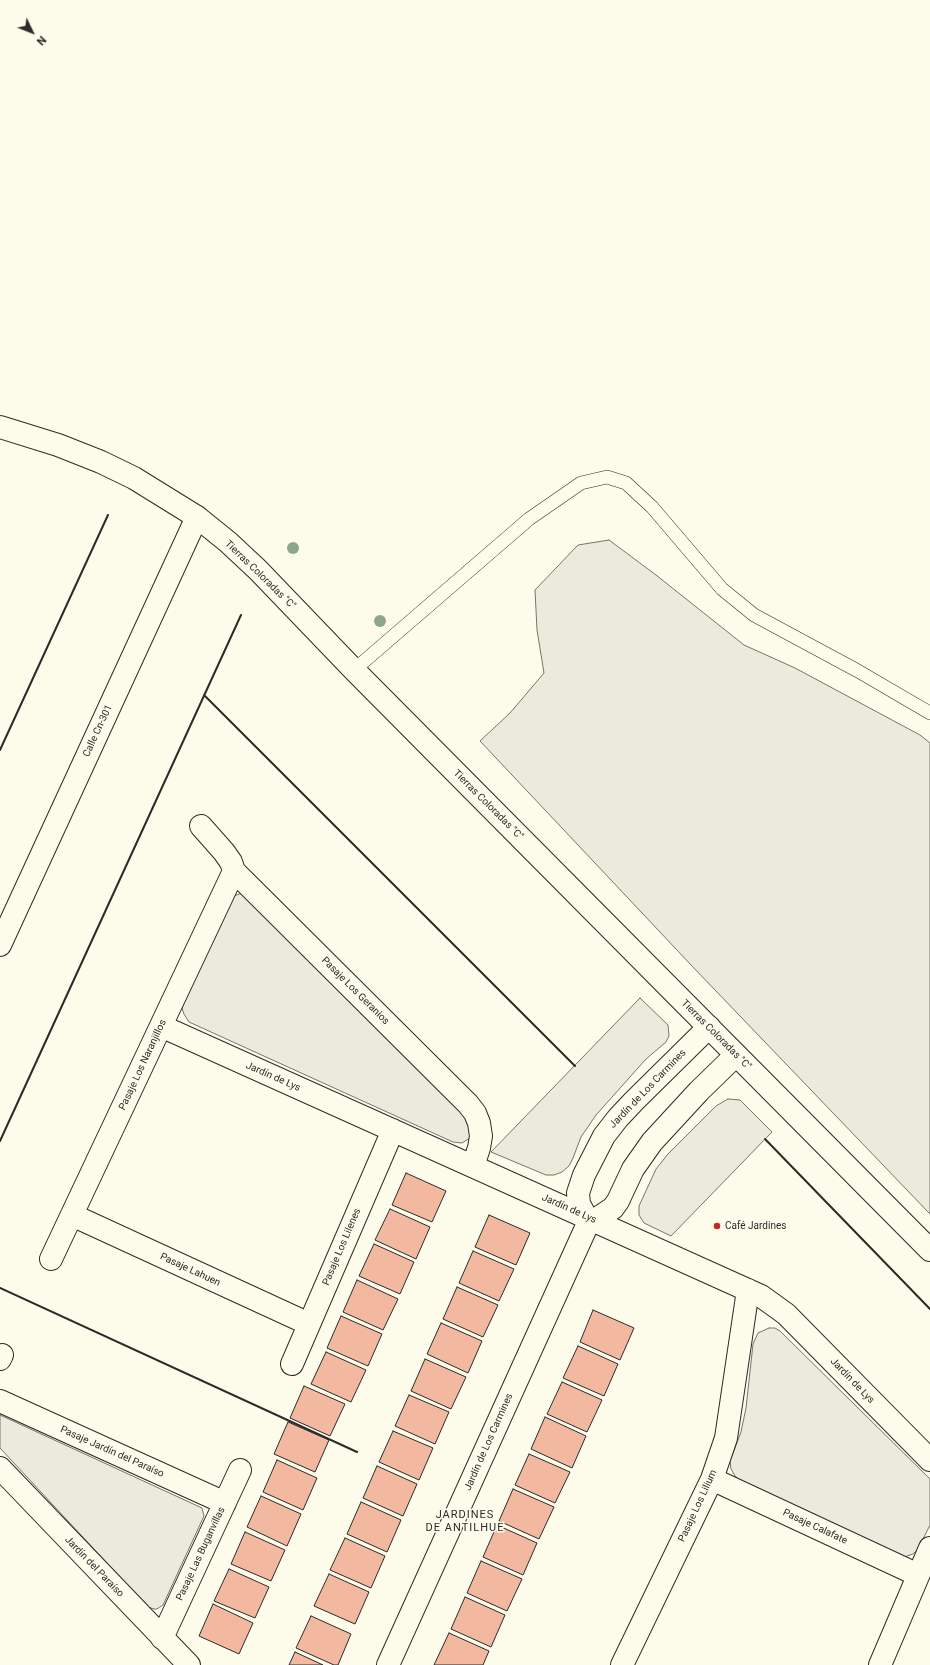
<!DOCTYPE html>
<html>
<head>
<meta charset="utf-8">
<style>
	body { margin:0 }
	#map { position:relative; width:930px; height:1665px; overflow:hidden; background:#fdfbea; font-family:Roboto,sans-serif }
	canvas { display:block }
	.north { position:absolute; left:12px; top:12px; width:40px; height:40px; -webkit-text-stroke:3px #fdfbea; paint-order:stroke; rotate:133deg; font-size:11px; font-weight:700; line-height:16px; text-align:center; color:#2b2b2b }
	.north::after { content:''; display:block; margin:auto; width:14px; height:18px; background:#2b2b2b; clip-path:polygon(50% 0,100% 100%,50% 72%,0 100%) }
</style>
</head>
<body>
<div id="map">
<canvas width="930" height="1665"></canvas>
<div class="north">N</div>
</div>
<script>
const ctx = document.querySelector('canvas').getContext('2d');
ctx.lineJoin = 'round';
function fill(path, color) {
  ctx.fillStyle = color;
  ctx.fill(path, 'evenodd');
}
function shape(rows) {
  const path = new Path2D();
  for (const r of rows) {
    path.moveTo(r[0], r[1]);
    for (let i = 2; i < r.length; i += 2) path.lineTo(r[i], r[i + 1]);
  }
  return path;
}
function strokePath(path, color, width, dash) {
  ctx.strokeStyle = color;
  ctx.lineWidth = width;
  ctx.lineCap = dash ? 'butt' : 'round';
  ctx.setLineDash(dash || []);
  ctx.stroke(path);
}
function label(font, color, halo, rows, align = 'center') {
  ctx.font = font + ' Roboto,sans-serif';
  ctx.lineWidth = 3;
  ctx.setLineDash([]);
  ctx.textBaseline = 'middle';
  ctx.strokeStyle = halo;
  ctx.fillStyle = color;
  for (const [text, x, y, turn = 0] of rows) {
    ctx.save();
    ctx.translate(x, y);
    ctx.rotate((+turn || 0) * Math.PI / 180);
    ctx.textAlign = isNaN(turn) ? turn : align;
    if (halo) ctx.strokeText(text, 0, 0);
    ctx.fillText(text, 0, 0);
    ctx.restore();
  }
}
const green = shape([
	[609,540,656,575,744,645,795,668,920,735,930,743,930,1214,692,966,480,741,510,713,544,673,537,630,535,590,578,545,609,540],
	[242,893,249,896,469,1121,470,1138,462,1143,453,1142,189,1022,184,1014,182,1008,184,1003,229,902,234,896,242,893],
	[640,998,668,1025,669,1036,666,1042,646,1059,596,1115,581,1137,573,1158,569,1166,562,1172,554,1175,546,1175,491,1152,640,998],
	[728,1099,740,1100,772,1132,671,1236,644,1223,639,1215,639,1206,656,1169,668,1154,716,1106,728,1099],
	[769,1328,775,1328,780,1331,930,1479,930,1525,918,1549,913,1554,901,1558,741,1481,735,1476,731,1469,730,1461,741,1432,746,1408,753,1344,758,1333,769,1328],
	[0,1415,202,1508,204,1516,163,1605,157,1609,154,1609,148,1607,0,1448,0,1415]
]);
fill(green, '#ecebdb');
strokePath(green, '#74746e', 1);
const building = shape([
	[406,1173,446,1191,432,1222,392,1205,406,1173],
	[390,1209,430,1227,416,1259,375,1240,390,1209],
	[489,1215,530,1233,516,1265,475,1247,489,1215],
	[374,1244,414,1262,400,1294,359,1276,374,1244],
	[473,1251,514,1269,499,1301,459,1283,473,1251],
	[357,1280,398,1299,383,1330,343,1312,357,1280],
	[457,1287,498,1305,483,1337,443,1319,457,1287],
	[593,1310,634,1328,620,1360,580,1342,593,1310],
	[341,1316,382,1334,368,1366,327,1348,341,1316],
	[441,1323,482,1341,468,1373,427,1354,441,1323],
	[578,1346,618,1364,604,1396,563,1378,578,1346],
	[326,1352,366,1370,351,1402,311,1384,326,1352],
	[425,1359,466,1377,451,1409,411,1391,425,1359],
	[562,1382,602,1400,587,1432,547,1414,562,1382],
	[304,1386,345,1404,330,1436,290,1418,304,1386],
	[409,1395,449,1412,435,1444,395,1426,409,1395],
	[545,1417,586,1436,572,1468,531,1449,545,1417],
	[288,1422,329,1440,315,1472,274,1454,288,1422],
	[393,1431,433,1448,419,1480,379,1462,393,1431],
	[529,1454,570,1472,555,1503,515,1485,529,1454],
	[277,1460,317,1478,303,1510,263,1492,277,1460],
	[377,1466,417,1484,403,1516,363,1498,377,1466],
	[513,1489,554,1507,539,1539,499,1521,513,1489],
	[261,1496,301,1514,287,1546,247,1527,261,1496],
	[361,1502,401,1520,387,1552,347,1534,361,1502],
	[497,1525,537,1543,523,1575,483,1557,497,1525],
	[245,1532,285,1550,271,1581,231,1564,245,1532],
	[345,1538,385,1556,371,1588,330,1570,345,1538],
	[481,1561,522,1579,507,1611,467,1593,481,1561],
	[229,1569,269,1587,255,1618,214,1601,229,1569],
	[329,1574,369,1592,355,1624,314,1606,329,1574],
	[465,1597,505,1615,491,1647,451,1629,465,1597],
	[213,1604,253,1623,239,1654,199,1636,213,1604],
	[311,1616,351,1634,338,1665,334,1665,296,1648,311,1616],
	[449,1633,489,1651,483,1665,434,1665,449,1633],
	[295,1652,323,1665,289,1665,295,1652]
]);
fill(building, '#f2b8a0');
strokePath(building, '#2b2b2b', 1);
const lane = shape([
	[354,670,529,519,581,483,607,477,626,483,652,507,722,589,754,615,858,671,930,713]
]);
const street = shape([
	[201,826,224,852,231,862,234,871,468,1104,475,1113,479,1123,481,1136,479,1148,473,1166],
	[0,945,197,517],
	[161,1026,761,1296,786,1314,930,1460],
	[709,1027,634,1101,618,1118,604,1136,584,1175,578,1193,579,1204,585,1215,590,1219,598,1218,613,1208,618,1201,633,1169,652,1142,699,1091,736,1055],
	[72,1215,309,1324],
	[51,1259,234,871],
	[0,1359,2,1355],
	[292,1364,393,1130],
	[0,1401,225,1503],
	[0,1468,189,1665],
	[712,1479,918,1575],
	[162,1638,240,1470],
	[388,1665,590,1219],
	[622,1665,712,1479,726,1438,748,1290],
	[880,1665,930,1548]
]);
const secondary = shape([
	[0,427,58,445,101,462,134,478,197,517,228,542,258,570,354,670,930,1250]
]);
strokePath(lane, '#2b2b2b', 14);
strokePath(street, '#2b2b2b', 24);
strokePath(secondary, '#2b2b2b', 24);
strokePath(lane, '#fdfbea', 13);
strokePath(street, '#fdfbea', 22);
strokePath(secondary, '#fdfbea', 22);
strokePath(shape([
	[204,695,575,1066],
	[0,750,108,515],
	[765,1139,930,1309],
	[0,1141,241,615],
	[0,1288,357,1452]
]), '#2b2b2b', 2);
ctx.fillStyle = '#8ea78a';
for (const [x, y] of [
	[293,548],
	[380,621]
]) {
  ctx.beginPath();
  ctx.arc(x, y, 6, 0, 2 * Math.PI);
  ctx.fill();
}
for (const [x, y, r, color] of [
	[717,1226,4,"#c62828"]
]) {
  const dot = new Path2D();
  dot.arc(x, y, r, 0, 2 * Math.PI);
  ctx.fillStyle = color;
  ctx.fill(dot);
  strokePath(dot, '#fdfbea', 1.5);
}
label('10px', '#2b2b2b', '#fdfbea', [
	["Tierras Coloradas \"C\"",260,575,44],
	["Calle Cn-301",98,731,-65],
	["Tierras Coloradas \"C\"",488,805,45],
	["Pasaje Los Geranios",355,991,45],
	["Tierras Coloradas \"C\"",716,1035,45],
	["Pasaje Los Naranjillos",143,1065,-65],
	["Jardín de Lys",273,1077,24],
	["Jardín de Los Carmines",648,1089,-46],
	["Jardín de Lys",569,1209,24],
	["Pasaje Los Lilenes",342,1247,-67],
	["Pasaje Lahuen",190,1270,25],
	["Jardín de Lys",852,1381,46],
	["Jardín de Los Carmines",489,1442,-66],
	["Pasaje Jardín del Paraíso",112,1452,24],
	["Pasaje Los Lilium",698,1506,-65],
	["Pasaje Calafate",815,1527,25],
	["Pasaje Las Buganvillas",201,1554,-65],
	["Jardín del Paraíso",94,1567,46]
]);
label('10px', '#2b2b2b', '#fdfbea', [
	["Café Jardines",725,1226]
], 'left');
ctx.letterSpacing = '1px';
label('11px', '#2b2b2b', '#fdfbea', [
	["JARDINES",465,1515],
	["DE ANTILHUE",465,1528]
]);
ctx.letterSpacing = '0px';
</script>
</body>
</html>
